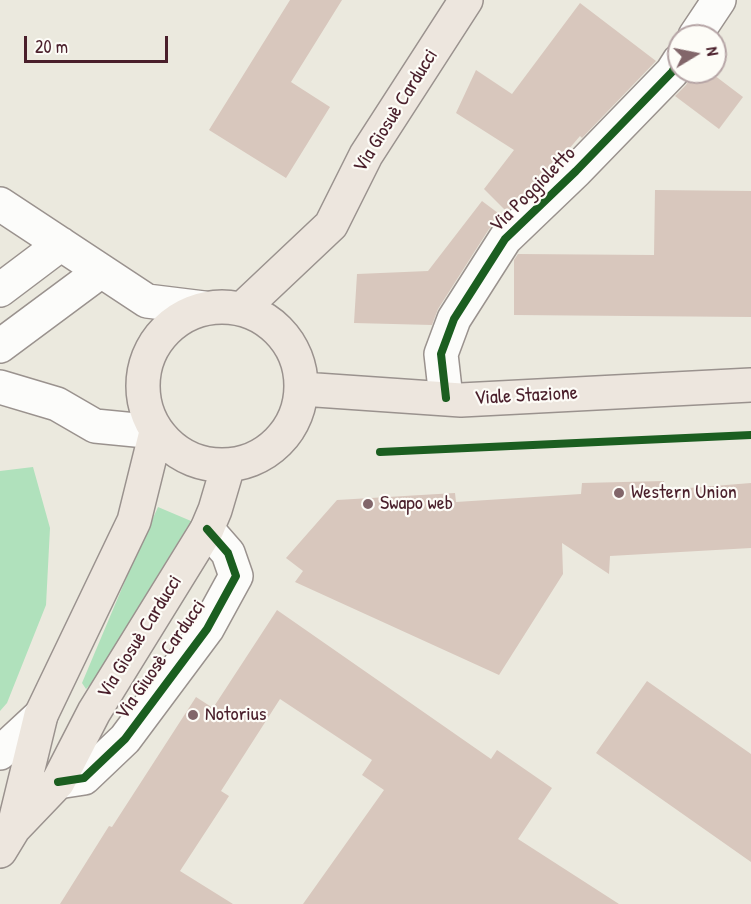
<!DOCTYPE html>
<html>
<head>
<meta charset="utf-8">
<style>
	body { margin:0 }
	#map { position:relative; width:751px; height:904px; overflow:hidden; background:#ebe9de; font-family:"Patrick Hand",sans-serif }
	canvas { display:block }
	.north { position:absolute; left:667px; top:24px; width:60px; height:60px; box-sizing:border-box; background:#fdfcf7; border:2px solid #b5a4a5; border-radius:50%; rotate:80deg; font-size:16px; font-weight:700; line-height:24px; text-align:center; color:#4a1f2b }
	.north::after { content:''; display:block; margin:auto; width:21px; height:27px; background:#82666a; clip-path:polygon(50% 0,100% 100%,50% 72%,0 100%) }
	.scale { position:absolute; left:24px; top:36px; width:144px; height:27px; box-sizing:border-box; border:3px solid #4a1f2b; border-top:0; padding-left:8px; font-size:18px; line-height:21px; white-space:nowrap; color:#4a1f2b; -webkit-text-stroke:4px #fdfcf7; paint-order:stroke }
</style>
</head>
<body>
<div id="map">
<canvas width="751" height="904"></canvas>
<div class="north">N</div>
<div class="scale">20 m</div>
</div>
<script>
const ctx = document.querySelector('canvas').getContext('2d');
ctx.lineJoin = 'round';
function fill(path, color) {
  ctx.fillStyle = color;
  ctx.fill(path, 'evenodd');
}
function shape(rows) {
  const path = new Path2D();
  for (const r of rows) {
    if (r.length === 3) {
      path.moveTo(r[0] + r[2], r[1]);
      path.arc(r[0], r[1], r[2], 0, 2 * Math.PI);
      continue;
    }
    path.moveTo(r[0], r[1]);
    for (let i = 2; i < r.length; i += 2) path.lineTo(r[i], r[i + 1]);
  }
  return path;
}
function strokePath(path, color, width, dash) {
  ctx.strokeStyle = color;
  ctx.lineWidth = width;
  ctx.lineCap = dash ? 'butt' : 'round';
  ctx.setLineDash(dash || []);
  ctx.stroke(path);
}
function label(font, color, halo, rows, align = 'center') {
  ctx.font = font + ' "Patrick Hand",sans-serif';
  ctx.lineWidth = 4.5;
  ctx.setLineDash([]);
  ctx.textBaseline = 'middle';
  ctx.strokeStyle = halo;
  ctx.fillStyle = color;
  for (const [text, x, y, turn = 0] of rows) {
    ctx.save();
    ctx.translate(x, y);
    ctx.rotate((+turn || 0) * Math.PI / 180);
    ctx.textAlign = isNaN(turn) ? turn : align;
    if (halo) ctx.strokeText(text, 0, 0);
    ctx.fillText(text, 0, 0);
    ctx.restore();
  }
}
fill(shape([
	[33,467,50,528,46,605,7,703,0,711,0,471],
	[158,507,191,521,91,684,86,689,82,683,133,562]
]), '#b0e1bc');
fill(shape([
	[290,0,342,0,291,82,330,107,286,178,209,130],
	[580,3,656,61,582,138,580,136,556,164,507,212,484,189,514,150,456,113,476,70,512,94],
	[694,72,710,72,743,97,719,129,675,96,686,85],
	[655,190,751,191,751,317,514,315,514,260,518,254,654,255],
	[482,201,502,216,489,229,438,309,432,325,354,323,357,274,428,271],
	[664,481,664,490,751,483,751,548,610,556,609,574,562,543,563,574,499,675,295,582,303,571,286,558,337,500,455,493,456,502,581,494,582,483],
	[277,610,491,759,497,750,552,788,518,839,619,904,303,904,384,790,362,775,372,760,280,699,221,791,229,796,180,871,233,904,60,904,109,826,112,827,196,697,213,708],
	[647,681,751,754,751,862,596,753]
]), '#d8c7bd');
const minor = shape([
	[695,36,719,0],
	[0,204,147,301,204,308],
	[0,290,61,244],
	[0,346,101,271],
	[0,387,57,404,95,426,156,432],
	[446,398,441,354,454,319,505,239,576,171,672,72,679,61],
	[0,753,41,715],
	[58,782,84,778,125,739,207,629,236,576,228,553,207,529]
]);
const major = shape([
	[222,386,79],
	[242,309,331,225,366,155,466,0],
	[302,389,461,400,751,385],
	[14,826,41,715,134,521,156,432],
	[0,851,14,828,58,782,94,712,207,529,215,510,228,466]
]);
strokePath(minor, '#9a928e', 36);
strokePath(major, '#9a928e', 36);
strokePath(minor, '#fcfcfa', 33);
strokePath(major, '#ede6de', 33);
strokePath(shape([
	[446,398,441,354,454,319,505,239,576,171,672,72,679,61],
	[380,452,751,435],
	[58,782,84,778,125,739,207,629,236,576,228,553,207,529]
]), '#1b5e20', 8);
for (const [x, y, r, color] of [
	[619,493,6,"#82666a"],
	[368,504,6,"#82666a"],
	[193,715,6,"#82666a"]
]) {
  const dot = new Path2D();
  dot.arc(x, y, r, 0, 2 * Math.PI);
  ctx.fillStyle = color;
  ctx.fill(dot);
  strokePath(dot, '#fdfcf7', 2);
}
label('20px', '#4a1f2b', '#fdfcf7', [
	["Via Giosuè Carducci",396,111,-58],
	["Via Poggioletto",533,190,-45],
	["Viale Stazione",526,396,-3],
	["Via Giosuè Carducci",140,637,-58],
	["Via Giuosè Carducci",161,660,-55]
]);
label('20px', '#4a1f2b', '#fdfcf7', [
	["Western Union",631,493],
	["Swapo web",380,504],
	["Notorius",205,715]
], 'left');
</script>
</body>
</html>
